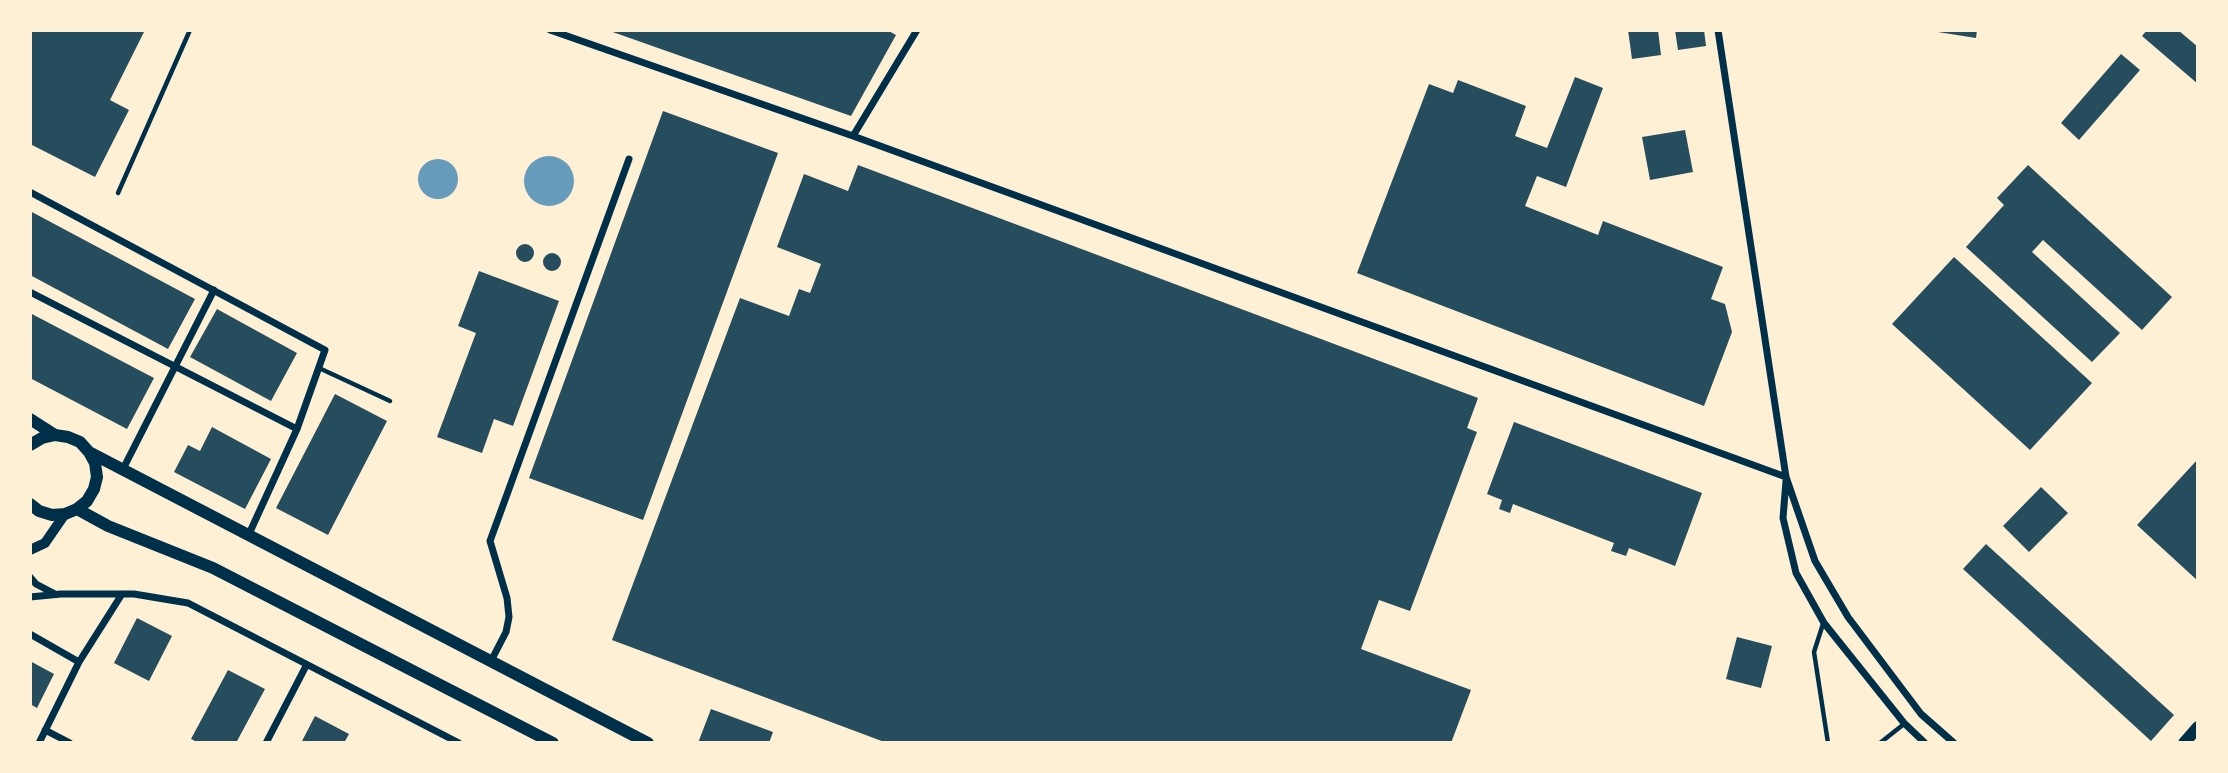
<!DOCTYPE html>
<html>
<head>
<meta charset="utf-8">
<style>
	body { margin:0 }
	#map { position:relative; width:2228px; height:773px; overflow:hidden; background:#fdf0d5; font-family:"Nunito Sans",sans-serif }
	canvas { display:block }
	.frame { position:absolute; inset:0; border:32px solid #fdf0d5; pointer-events:none }
</style>
</head>
<body>
<div id="map">
<canvas width="2228" height="773"></canvas>
<div class="frame"></div>
</div>
<script>
const ctx = document.querySelector('canvas').getContext('2d');
ctx.lineJoin = 'round';
function fill(path, color) {
  ctx.fillStyle = color;
  ctx.fill(path, 'evenodd');
}
function shape(rows) {
  const path = new Path2D();
  for (const r of rows) {
    if (r.length === 3) {
      path.moveTo(r[0] + r[2], r[1]);
      path.arc(r[0], r[1], r[2], 0, 2 * Math.PI);
      continue;
    }
    path.moveTo(r[0], r[1]);
    for (let i = 2; i < r.length; i += 2) path.lineTo(r[i], r[i + 1]);
  }
  return path;
}
function strokePath(path, color, width, dash) {
  ctx.strokeStyle = color;
  ctx.lineWidth = width;
  ctx.lineCap = dash ? 'butt' : 'round';
  ctx.setLineDash(dash || []);
  ctx.stroke(path);
}
fill(shape([
	[549,181,25],
	[438,179,20]
]), '#669bbc');
fill(shape([
	[30,30,145,30,110,100,129,110,95,177,30,144],
	[607,30,887,30,896,35,851,116],
	[1628,30,1658,30,1661,55,1632,59],
	[1675,30,1704,30,1706,46,1678,50],
	[1925,30,1977,30,1976,38],
	[2147,30,2178,30,2198,47,2198,84,2142,36],
	[2121,54,2140,70,2079,140,2061,123],
	[1575,77,1603,88,1566,187,1537,176,1525,206,1598,235,1603,221,1723,267,1711,299,1725,304,1732,332,1704,406,1357,273,1429,84,1453,93,1458,80,1526,106,1515,136,1547,148],
	[663,111,778,153,643,520,529,478],
	[1685,130,1693,172,1650,180,1642,137],
	[858,165,1478,398,1467,428,1477,432,1410,611,1379,600,1361,649,1471,690,1451,743,887,743,612,640,740,298,789,316,799,289,810,293,821,264,777,247,804,174,848,191],
	[2028,165,2172,297,2142,330,2043,240,2032,252,2120,333,2092,362,1966,247,2004,205,1997,198],
	[30,211,195,299,168,349,30,275],
	[525,253,9],
	[552,262,9],
	[1954,257,2092,383,2030,450,1892,324],
	[479,271,559,301,513,426,494,419,482,453,437,437,476,333,458,326],
	[217,309,297,353,271,401,190,357],
	[30,313,154,378,127,429,30,378],
	[335,394,387,421,328,535,276,508],
	[1514,422,1702,493,1675,566,1629,548,1626,556,1611,551,1614,543,1513,504,1510,513,1499,509,1502,500,1487,494],
	[212,427,271,459,245,509,174,472,188,445,200,451],
	[2198,459,2198,581,2137,525],
	[2041,487,2068,513,2029,552,2003,526],
	[1986,544,2174,715,2151,741,1963,569],
	[137,618,172,636,149,681,114,663],
	[1737,637,1772,646,1761,688,1726,679],
	[30,661,54,674,37,708,30,704],
	[228,670,265,689,236,743,199,743,191,739],
	[711,709,773,732,769,743,698,743],
	[315,716,349,734,344,743,301,743]
]), '#264d5e');
strokePath(shape([
	[118,193,190,30],
	[319,368,390,401],
	[1823,624,1814,652,1828,743],
	[1880,743,1904,724]
]), '#003049', 4.5);
strokePath(shape([
	[550,30,853,136,1786,477],
	[1718,30,1786,477,1815,561,1848,617,1921,714,1954,743],
	[853,136,917,30],
	[30,192,325,350,297,429,249,534],
	[30,292,297,429],
	[123,469,214,290],
	[1786,481,1783,518,1796,573,1824,623,1904,723,1925,743],
	[30,577,36,584,55,594],
	[30,597,61,594,134,594,188,603,459,743],
	[30,634,79,662],
	[491,661,506,632,509,617,507,598,490,541,629,159],
	[45,730,70,743],
	[39,743,79,662,122,594],
	[266,743,306,666]
]), '#003049', 7);
strokePath(shape([
	[30,550,45,543,65,514]
]), '#003049', 10);
strokePath(shape([
	[30,419,55,435],
	[30,445,42,438,55,435,68,437,80,442,89,452,95,463,97,477,94,489,87,501,77,509,65,514,52,515,39,511,30,504],
	[89,452,648,743],
	[77,509,108,526,213,568,553,743],
	[2184,743,2198,727]
]), '#003049', 12);
</script>
</body>
</html>
